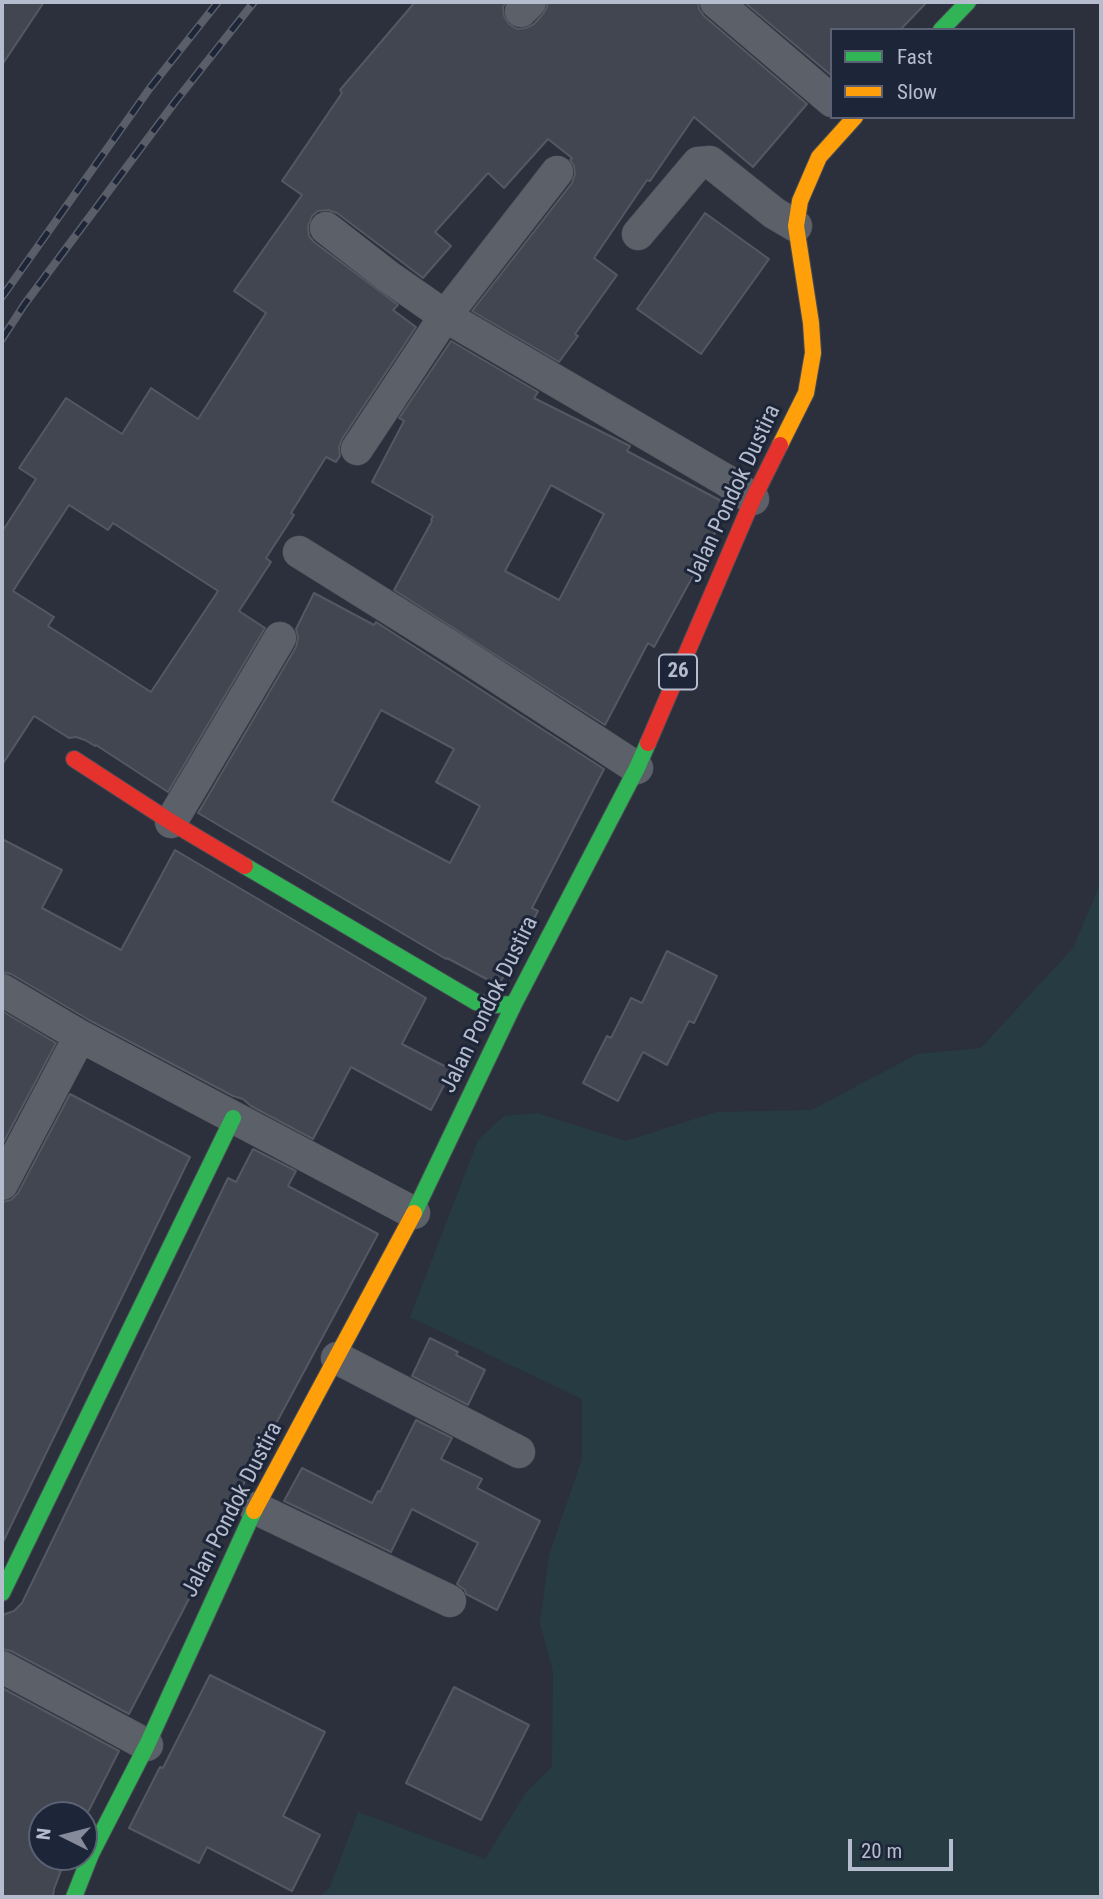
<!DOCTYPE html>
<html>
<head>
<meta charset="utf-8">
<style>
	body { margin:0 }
	#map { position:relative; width:1103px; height:1899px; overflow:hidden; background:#2b303c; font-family:"Roboto Condensed",sans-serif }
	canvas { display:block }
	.frame { position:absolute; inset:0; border:4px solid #b5bccd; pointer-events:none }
	.legend { position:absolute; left:830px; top:28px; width:245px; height:91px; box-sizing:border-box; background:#1d2538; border:2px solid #5a6174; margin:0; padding:9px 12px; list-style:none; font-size:21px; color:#b5bccd }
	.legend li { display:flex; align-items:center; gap:14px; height:35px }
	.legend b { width:35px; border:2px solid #5a6174 }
	.north { position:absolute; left:28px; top:1801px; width:70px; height:70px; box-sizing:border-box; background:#1d2538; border:2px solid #5a6174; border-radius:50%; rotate:276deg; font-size:19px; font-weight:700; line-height:28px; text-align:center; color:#b5bccd }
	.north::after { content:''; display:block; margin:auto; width:24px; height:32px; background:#858b9a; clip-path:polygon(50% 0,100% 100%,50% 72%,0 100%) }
	.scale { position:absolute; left:848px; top:1839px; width:105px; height:32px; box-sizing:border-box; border:4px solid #b5bccd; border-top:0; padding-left:9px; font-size:21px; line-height:24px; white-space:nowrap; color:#b5bccd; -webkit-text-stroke:5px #1d2538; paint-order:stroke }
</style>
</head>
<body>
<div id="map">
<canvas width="1103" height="1899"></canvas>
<div class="frame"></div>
<ul class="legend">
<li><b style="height:9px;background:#30b455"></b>Fast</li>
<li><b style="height:9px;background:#ff9f0a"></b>Slow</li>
</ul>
<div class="north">N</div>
<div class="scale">20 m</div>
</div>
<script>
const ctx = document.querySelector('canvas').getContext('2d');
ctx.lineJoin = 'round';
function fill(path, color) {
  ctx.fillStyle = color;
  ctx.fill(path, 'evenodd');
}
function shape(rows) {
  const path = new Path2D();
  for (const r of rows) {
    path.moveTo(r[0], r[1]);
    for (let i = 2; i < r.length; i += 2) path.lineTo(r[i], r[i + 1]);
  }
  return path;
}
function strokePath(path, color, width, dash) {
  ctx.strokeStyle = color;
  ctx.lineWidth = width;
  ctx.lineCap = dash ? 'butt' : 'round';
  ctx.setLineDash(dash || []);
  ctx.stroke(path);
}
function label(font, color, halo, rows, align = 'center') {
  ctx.font = font + ' "Roboto Condensed",sans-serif';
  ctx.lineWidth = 6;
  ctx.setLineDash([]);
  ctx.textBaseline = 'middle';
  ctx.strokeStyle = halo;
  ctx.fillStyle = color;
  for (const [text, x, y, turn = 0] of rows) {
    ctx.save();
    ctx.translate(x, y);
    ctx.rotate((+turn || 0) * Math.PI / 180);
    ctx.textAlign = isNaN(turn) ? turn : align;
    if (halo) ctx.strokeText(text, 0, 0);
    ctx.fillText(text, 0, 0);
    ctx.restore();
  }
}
fill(shape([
	[1101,882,1101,1897,320,1897,330,1887,358,1812,485,1859,527,1791,552,1767,553,1672,540,1623,549,1555,582,1459,582,1399,410,1317,478,1140,504,1116,537,1113,626,1141,716,1112,812,1110,917,1054,981,1048,1073,948]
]), '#273b43');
const building = shape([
	[2,2,44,2,2,65,2,2],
	[415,2,506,2,503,7,504,16,509,24,517,29,526,28,534,24,543,14,547,7,548,2,698,2,699,9,704,16,807,104,753,167,694,117,650,181,647,180,594,258,617,275,575,334,578,336,559,362,472,311,572,183,575,174,574,166,570,160,572,158,548,139,504,188,488,173,435,232,451,246,423,278,337,213,328,210,318,211,312,216,308,226,309,236,314,242,398,305,393,310,416,327,342,439,339,447,340,456,336,462,326,457,291,513,294,515,266,558,271,562,239,611,265,628,168,792,96,745,95,746,85,740,76,737,69,738,34,716,2,765,2,532,36,479,19,468,66,398,122,434,151,388,198,419,266,313,234,291,302,195,282,181,342,93,340,90,415,2],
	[69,505,108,530,113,523,218,591,151,692,48,626,54,617,13,591,69,505],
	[744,2,927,2,900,30,832,30,832,76,744,2],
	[705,213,769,259,701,354,637,309,705,213],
	[451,341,538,392,534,398,630,446,627,451,727,504,710,545,654,647,648,643,605,725,394,590,432,521,431,520,433,516,372,482,404,421,399,418,451,341],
	[551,485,604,514,559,600,505,571,551,485],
	[314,593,374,625,376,622,604,769,532,908,538,911,500,983,494,983,447,958,446,959,198,813,296,647,298,638,296,629,314,593],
	[381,710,454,749,436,782,480,806,450,863,332,801,381,710],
	[2,839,62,870,42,908,121,950,175,850,426,998,402,1044,452,1070,431,1110,351,1067,313,1139,251,1106,243,1099,233,1096,89,1020,11,974,2,972,2,839],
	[667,951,717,976,694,1023,689,1021,667,1065,643,1052,618,1101,583,1083,607,1036,611,1038,631,998,642,1003,667,951],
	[2,1011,56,1043,2,1145,2,1011],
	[70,1094,190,1157,2,1544,2,1202,11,1200,18,1193,70,1094],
	[253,1149,296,1171,288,1186,378,1234,236,1498,192,1593,129,1714,11,1651,2,1649,2,1615,14,1611,22,1603,228,1178,236,1182,253,1149],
	[430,1338,458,1352,456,1355,485,1370,468,1405,412,1376,430,1338],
	[416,1420,452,1438,441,1459,482,1479,477,1488,540,1521,497,1610,466,1594,465,1590,457,1584,478,1543,412,1509,391,1552,284,1501,302,1468,372,1503,378,1491,380,1492,416,1420],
	[210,1675,325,1732,283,1816,320,1835,292,1891,207,1847,199,1863,129,1828,160,1767,163,1768,210,1675],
	[454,1687,529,1725,481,1820,406,1783,454,1687],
	[2,1688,119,1751,84,1820,84,1815,42,1815,42,1857,66,1857,54,1889,53,1897,2,1897,2,1688]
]);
fill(building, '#424651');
strokePath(building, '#535863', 2);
const street = shape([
	[716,2,832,101],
	[521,11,530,2],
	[326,228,389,277,445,316,727,481,753,499],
	[638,234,698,163,710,162,774,213,796,226],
	[357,449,445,316,557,172],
	[299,552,456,650,637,768],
	[171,822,280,638],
	[2,990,80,1036,414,1213],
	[2,1184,80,1036],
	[337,1358,519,1452],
	[255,1508,450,1601],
	[2,1667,147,1745]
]);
const fast = shape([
	[941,30,968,2],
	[245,866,476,1002,494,1005,514,1004],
	[414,1213,514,1004,637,768,648,743],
	[2,1593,233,1118],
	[74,1897,91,1854,147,1745,254,1511]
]);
const slow = shape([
	[780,445,806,393,813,353,811,323,796,226,800,201,819,157,855,117],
	[254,1511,414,1213]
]);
const jam = shape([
	[648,743,753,499,780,445],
	[74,759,171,822,245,866]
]);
strokePath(street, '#494d56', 33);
strokePath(fast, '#494d56', 18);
strokePath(slow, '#494d56', 18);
strokePath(jam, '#494d56', 18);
strokePath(street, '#5c6069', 32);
strokePath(fast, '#30b455', 16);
strokePath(slow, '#ff9f0a', 16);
strokePath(jam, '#e5322d', 16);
const rail = shape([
	[2,297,150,88,218,2],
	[2,339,24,305,175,102,254,2]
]);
strokePath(rail, '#5a5e68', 8);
strokePath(rail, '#1d2538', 5, [16]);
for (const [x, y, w] of [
	[678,672,38]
]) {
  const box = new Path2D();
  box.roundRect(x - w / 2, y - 17.5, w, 35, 5);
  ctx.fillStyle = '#1d2538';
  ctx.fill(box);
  strokePath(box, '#b5bccd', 2);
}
label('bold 21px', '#b5bccd', null, [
	["26",678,672]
]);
label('23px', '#b5bccd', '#1d2538', [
	["Jalan Pondok Dustira",734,494,-65],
	["Jalan Pondok Dustira",490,1005,-64],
	["Jalan Pondok Dustira",233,1510,-63]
]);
</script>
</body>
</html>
